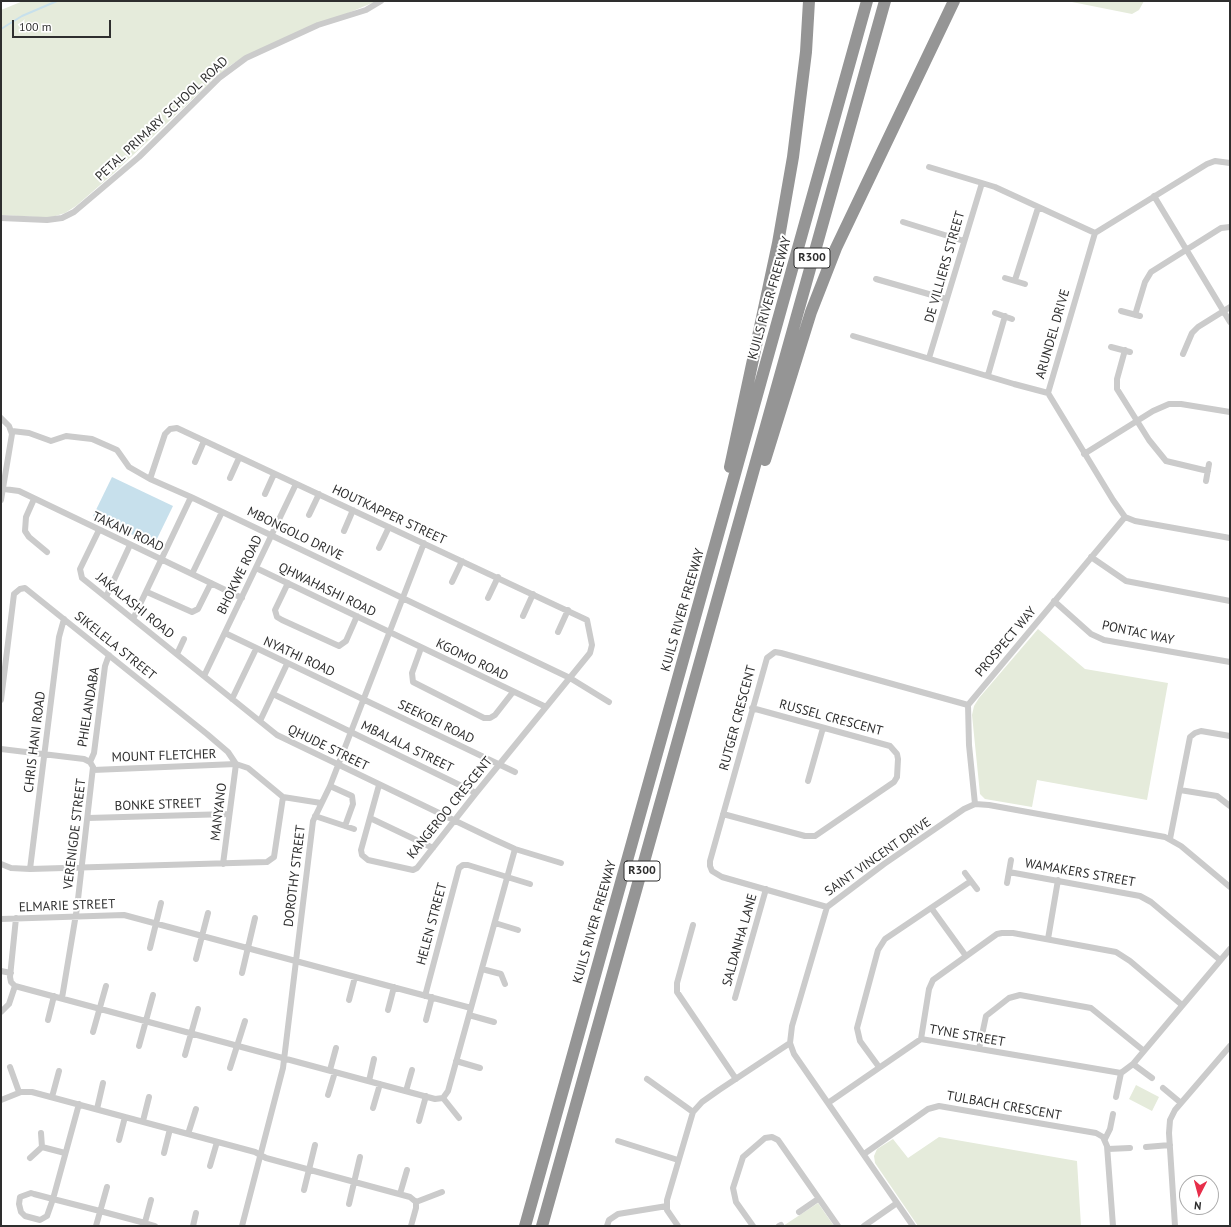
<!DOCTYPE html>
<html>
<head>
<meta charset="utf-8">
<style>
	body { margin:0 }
	#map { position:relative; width:1231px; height:1227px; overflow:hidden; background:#fff; font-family:"PT Sans",sans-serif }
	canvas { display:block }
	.frame { position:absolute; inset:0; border:2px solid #2e2e2e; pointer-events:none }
	.north { position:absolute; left:1179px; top:1175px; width:40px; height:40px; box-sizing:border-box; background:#fff; border:1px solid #ababab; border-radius:50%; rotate:186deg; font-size:11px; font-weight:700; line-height:16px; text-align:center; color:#2e2e2e }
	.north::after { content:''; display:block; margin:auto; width:14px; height:18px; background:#e72e4a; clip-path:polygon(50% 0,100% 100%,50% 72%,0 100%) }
	.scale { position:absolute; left:12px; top:20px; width:99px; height:18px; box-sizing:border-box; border:2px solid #2e2e2e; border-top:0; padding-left:5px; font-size:12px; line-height:14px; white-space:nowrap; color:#2e2e2e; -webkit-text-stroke:3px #fff; paint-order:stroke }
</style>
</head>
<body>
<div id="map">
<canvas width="1231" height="1227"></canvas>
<div class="frame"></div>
<div class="north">N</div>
<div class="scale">100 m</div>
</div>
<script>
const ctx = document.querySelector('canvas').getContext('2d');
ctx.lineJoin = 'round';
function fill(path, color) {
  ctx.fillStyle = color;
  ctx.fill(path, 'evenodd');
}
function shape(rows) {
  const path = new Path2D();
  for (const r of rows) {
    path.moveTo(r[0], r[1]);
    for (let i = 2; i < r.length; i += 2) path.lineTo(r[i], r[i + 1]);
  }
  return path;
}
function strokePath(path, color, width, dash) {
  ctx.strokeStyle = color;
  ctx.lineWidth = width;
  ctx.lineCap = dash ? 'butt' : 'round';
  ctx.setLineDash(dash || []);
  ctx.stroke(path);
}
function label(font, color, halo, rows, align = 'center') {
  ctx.font = font + ' "PT Sans",sans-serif';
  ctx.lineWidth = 4;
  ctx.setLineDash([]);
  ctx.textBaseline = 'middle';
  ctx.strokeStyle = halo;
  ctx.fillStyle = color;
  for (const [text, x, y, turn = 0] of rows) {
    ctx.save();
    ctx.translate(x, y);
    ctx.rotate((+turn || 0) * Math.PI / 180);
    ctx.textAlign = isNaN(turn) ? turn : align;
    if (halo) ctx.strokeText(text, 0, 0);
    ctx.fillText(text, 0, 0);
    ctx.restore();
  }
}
fill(shape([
	[23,1,377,1,245,56,231,65,217,76,114,173,76,206,65,213,52,217,37,217,1,215,1,10],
	[1067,1,1144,1,1139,10,1132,14],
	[1038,629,1085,669,1168,683,1147,800,1037,780,1032,807,985,799,980,794,972,715,974,706,979,698],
	[1136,1085,1159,1097,1152,1111,1129,1099],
	[939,1137,1077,1161,1081,1226,918,1226,875,1163,874,1156,877,1149,893,1139,908,1158],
	[818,1203,834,1226,783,1226]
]), '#e5ebdb');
fill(shape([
	[112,477,173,506,154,545,93,516]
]), '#c7e0ec');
strokePath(shape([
	[1,29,22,16,57,1]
]), '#c7e0ec', 2);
strokePath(shape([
	[1230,163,1215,161,1207,164,1095,233,1048,393,1113,500,1125,517,1135,521,1230,538],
	[929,167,982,183],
	[1154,196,1230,322],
	[1,218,47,220,62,218,74,212,139,157,219,78,246,58,318,25,366,10,381,1],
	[903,222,964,241],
	[1005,278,1025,284],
	[876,279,946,299],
	[1015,280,1038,208],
	[1121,311,1140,316],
	[995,313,1012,319],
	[1135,315,1145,282,1151,272,1221,228,1230,227],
	[853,336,1014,384,1048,393],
	[1111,347,1130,352],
	[1125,350,1117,379,1117,389,1149,440,1166,461,1208,471],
	[1183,354,1192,333,1198,327,1230,307],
	[929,358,982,183,995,187,1095,233],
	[988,375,1005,316],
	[1,418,9,426,12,434,1,500],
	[12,431,29,433,51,441,66,436,92,439,117,450,129,467,150,479,191,497,570,678,609,702],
	[1084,454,1153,411,1169,404,1181,404,1230,412],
	[195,462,204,441],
	[230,478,239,458],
	[150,479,165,434,170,429,177,428,587,620,592,645,590,653,476,793,417,868,413,870,368,860,362,855,361,850,379,785],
	[1206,481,1209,464],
	[4,489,19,491,242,598],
	[265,494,274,474],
	[34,499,26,517,25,531,29,537,47,552],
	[309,515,319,494],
	[99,530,80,569,82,578,277,735,493,839,515,849,561,863],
	[344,531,353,510],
	[379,548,389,527],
	[1091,557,1126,581,1230,601],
	[256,568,546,707],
	[192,574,222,512],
	[452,582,462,561],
	[288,583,275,610,277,617,282,620,339,646,346,641,357,616],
	[147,592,192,612,198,609,211,583],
	[106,597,130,545],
	[488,598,498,577],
	[1054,601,1091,634,1104,640,1230,662],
	[523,616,533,594],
	[133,619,191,497],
	[558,632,568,610],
	[225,633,515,772],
	[421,648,412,673,413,682,484,718,490,718,495,715,513,692],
	[177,654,184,639],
	[204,676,296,484],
	[273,694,476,793],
	[232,699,256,649],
	[1,700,14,594,20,589,25,588,207,734,228,752,236,764,248,768,283,797,274,857,267,862,30,869,11,868,1,864],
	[260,721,287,664],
	[1,749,84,759,90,762,93,767,77,908,62,998],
	[90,762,94,753,105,666,109,655],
	[93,770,236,764,223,864],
	[808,781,823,728],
	[330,786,352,796,353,804,345,826],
	[1180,790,1217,796,1230,806],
	[283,797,321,803],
	[975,804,969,745,968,705,1125,517],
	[723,814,805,836,815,836,894,782,897,777,898,759,897,754,890,746,752,708],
	[315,816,354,829],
	[88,818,229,814],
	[370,818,433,848],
	[1170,839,1190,737,1195,733,1201,731,1230,736],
	[30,869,59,637,64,619],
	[1009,872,1140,896,1151,902,1220,960],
	[965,873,977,889],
	[1007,883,1011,860],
	[827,907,722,877,712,871,710,866,710,861,767,658,775,652,781,653,968,705],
	[932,909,966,956],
	[16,918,10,977,11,982,15,986,435,1099,443,1098,459,1118],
	[1,919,124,915,471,1008],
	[495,923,518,930],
	[693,925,677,983,677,992,736,1079],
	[1048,939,1058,880],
	[150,948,161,903],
	[196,959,208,913],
	[482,969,501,974,505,984],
	[1,971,11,973],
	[242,973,255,918],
	[425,996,459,868,463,865,468,865,530,884],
	[735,998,766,889],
	[349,1000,355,977],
	[388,1010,394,987],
	[1,1012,9,1004,15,986],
	[469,1015,494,1022],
	[48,1020,54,996],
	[426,1020,432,997],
	[93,1032,106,986],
	[921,1039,929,989,933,980,997,934,1002,933,1013,933,1116,952,1130,961,1182,1005],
	[139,1046,153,995],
	[979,1049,986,1016,1009,998,1020,995,1091,1008,1144,1051],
	[185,1055,198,1009],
	[456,1061,480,1068],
	[1133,1064,1152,1078],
	[10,1067,19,1092],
	[879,1067,860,1041,857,1028,878,950,885,939,971,881],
	[230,1068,245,1021],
	[330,1070,336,1048],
	[647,1079,693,1112],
	[369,1081,374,1059],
	[1163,1088,1181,1103],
	[406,1091,412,1070],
	[328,1095,335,1072],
	[52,1097,59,1071],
	[1116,1097,1121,1073],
	[443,1098,448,1091,515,849],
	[1,1100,21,1092,32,1092,255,1152,266,1158,410,1197,416,1202,442,1192],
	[828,1103,921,1039,1121,1073,1133,1064,1230,949],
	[79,1104,53,1199,47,1216,40,1220,25,1216,21,1212,19,1204,20,1197,31,1193,34,1194,53,1199,100,1211,145,1223,155,1226],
	[373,1108,380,1084],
	[97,1109,103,1083],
	[143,1121,149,1097],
	[419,1121,426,1096],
	[41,1133,42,1147],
	[188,1134,196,1109],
	[1105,1139,1110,1129,1113,1114],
	[119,1140,125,1117],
	[618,1141,678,1160],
	[1146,1147,1170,1145],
	[1108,1149,1130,1148],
	[164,1153,170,1129],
	[864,1154,928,1109,939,1106,1096,1133,1103,1137,1107,1146,1113,1226],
	[30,1158,42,1147,65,1153],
	[210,1166,217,1142],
	[304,1190,315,1145],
	[400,1194,407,1170],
	[349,1204,360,1157],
	[799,1212,818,1199],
	[96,1226,107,1187],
	[144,1226,151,1200],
	[193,1226,196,1213],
	[242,1226,283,1068,313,821,330,786,424,543],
	[411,1226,416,1208,416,1202],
	[607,1226,609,1220,618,1214,667,1206],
	[678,1226,667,1210,667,1200,693,1112,702,1102,719,1090,790,1043],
	[753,1226,736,1202,733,1188,743,1157,765,1138,772,1137,778,1140,838,1226],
	[779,1226,781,1225],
	[864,1226,897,1203],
	[913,1226,794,1054,790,1043,792,1026,827,907,884,864,964,809,975,804,989,805,1165,837,1181,846,1230,887],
	[1175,1226,1169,1133,1170,1120,1175,1110,1230,1046]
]), '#cbcbcb', 6);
strokePath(shape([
	[765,460,811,312,836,248,954,1],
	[730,467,778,243,793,157,806,52,809,1],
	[525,1226,867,1],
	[542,1226,885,1]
]), '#959595', 12);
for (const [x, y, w] of [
	[812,258,36],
	[642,871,36]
]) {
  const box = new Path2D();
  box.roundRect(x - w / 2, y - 10, w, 20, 3);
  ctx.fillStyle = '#fff';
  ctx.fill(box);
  strokePath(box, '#2e2e2e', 1);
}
label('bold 12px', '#2e2e2e', null, [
	["R300",812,258],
	["R300",642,871]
]);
label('13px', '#2e2e2e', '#fff', [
	["PETAL PRIMARY SCHOOL ROAD",162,119,-43],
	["DE VILLIERS STREET",945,267,-74],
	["KUILS RIVER FREEWAY",770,298,-74],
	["ARUNDEL DRIVE",1053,334,-74],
	["HOUTKAPPER STREET",389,515,25],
	["TAKANI ROAD",128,532,25],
	["MBONGOLO DRIVE",295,534,26],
	["BHOKWE ROAD",240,575,-64],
	["QHWAHASHI ROAD",327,590,26],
	["JAKALASHI ROAD",135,606,39],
	["KUILS RIVER FREEWAY",683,610,-74],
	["PONTAC WAY",1138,633,12],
	["PROSPECT WAY",1006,642,-50],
	["SIKELELA STREET",115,646,39],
	["NYATHI ROAD",299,657,25],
	["KGOMO ROAD",472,660,26],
	["PHIELANDABA",89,707,-81],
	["RUTGER CRESCENT",738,718,-75],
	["RUSSEL CRESCENT",831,718,15],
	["SEEKOEI ROAD",436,722,26],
	["CHRIS HANI ROAD",35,742,-83],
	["MBALALA STREET",407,747,26],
	["QHUDE STREET",328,748,26],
	["MOUNT FLETCHER",164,756,-2],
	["BONKE STREET",158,805,-2],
	["KANGEROO CRESCENT",450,808,-51],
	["MANYANO",219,812,-83],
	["VERENIGDE STREET",75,834,-83],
	["SAINT VINCENT DRIVE",878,857,-35],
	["WAMAKERS STREET",1080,873,10],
	["DOROTHY STREET",295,876,-83],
	["ELMARIE STREET",67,906,-2],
	["KUILS RIVER FREEWAY",595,922,-74],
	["HELEN STREET",432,924,-75],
	["SALDANHA LANE",740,940,-74],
	["TYNE STREET",967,1036,10],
	["TULBACH CRESCENT",1004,1106,10]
]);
</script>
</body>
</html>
